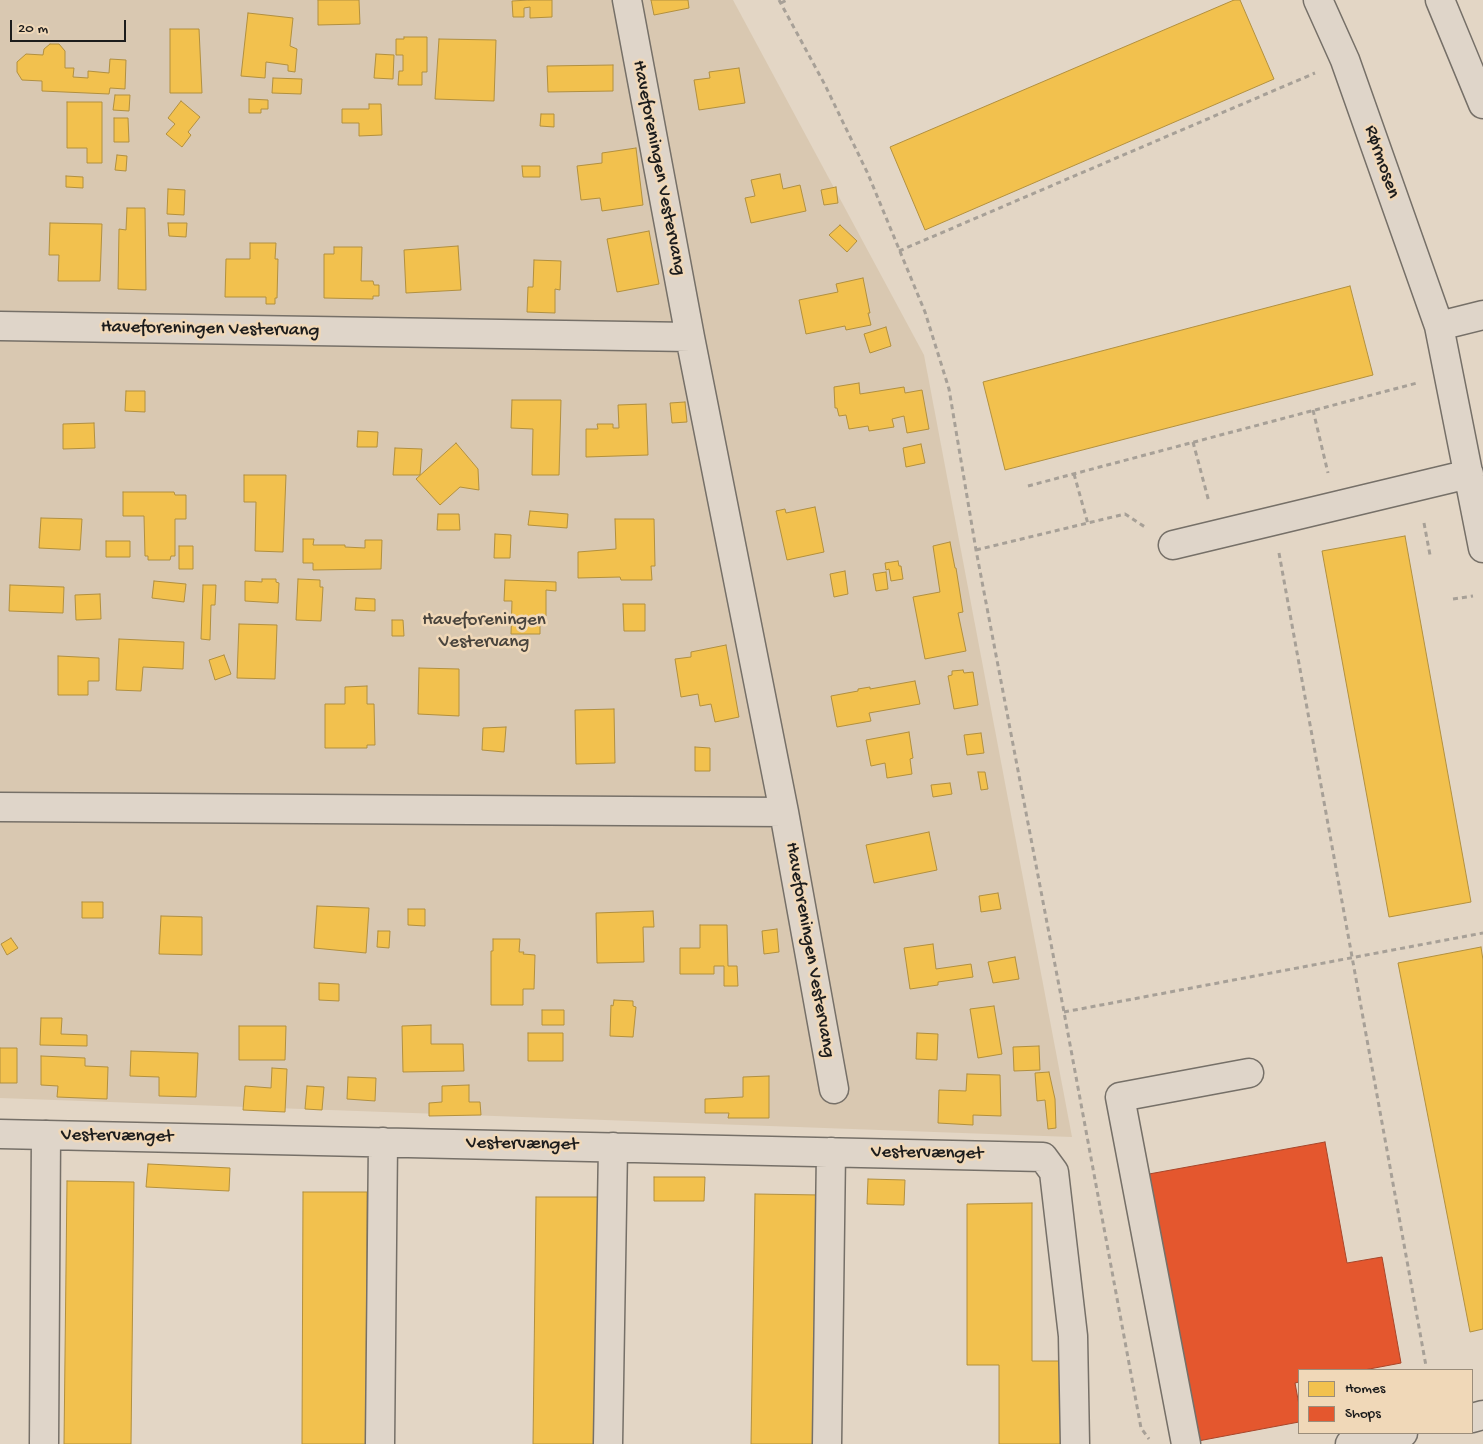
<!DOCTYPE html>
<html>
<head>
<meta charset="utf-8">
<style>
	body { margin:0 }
	#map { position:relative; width:1483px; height:1444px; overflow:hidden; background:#e3d6c5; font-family:"Gochi Hand",sans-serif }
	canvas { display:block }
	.legend { position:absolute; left:1298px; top:1369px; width:175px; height:65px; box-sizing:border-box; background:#f0d8b8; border:1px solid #9b8d7a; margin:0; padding:6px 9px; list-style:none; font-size:15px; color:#1c1c1c }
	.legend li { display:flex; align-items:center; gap:10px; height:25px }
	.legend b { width:25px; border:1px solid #9b8d7a }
	.scale { position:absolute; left:10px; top:20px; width:116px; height:22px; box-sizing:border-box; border:2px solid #1c1c1c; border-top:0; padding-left:6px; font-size:15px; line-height:18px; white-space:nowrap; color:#1c1c1c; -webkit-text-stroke:4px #f0d8b8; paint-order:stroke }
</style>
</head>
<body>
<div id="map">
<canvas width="1483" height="1444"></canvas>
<ul class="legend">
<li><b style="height:14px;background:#f2c14e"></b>Homes</li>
<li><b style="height:14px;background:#e4572e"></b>Shops</li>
</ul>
<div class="scale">20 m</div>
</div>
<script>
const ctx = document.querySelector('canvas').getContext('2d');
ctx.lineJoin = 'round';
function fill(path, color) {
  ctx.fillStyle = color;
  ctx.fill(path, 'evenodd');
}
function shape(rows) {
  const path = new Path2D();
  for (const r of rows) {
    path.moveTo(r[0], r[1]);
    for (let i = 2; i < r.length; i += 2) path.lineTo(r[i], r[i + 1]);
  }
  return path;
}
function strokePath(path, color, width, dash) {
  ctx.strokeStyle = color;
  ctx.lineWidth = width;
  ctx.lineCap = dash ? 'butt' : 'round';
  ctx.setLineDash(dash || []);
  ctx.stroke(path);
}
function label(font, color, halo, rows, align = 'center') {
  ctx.font = font + ' "Gochi Hand",sans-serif';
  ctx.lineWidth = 5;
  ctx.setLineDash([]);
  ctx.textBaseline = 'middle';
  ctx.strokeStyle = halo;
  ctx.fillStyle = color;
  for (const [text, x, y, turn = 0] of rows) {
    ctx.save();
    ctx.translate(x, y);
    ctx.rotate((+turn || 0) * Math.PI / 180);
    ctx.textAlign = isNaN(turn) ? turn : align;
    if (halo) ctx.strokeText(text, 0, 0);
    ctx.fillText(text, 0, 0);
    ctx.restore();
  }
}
fill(shape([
	[0,0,733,0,924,355,1072,1137,0,1098]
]), '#d9c8b1');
const homes = shape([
	[318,0,359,0,360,24,318,25,318,0],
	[529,0,552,0,552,17,530,18,530,7,524,8,524,17,513,17,512,1,529,0],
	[651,0,688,0,689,8,654,15,651,0],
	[1234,0,1240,0,1274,79,925,230,890,147,1234,0],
	[248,13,293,18,290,46,297,49,295,72,288,71,288,65,266,62,265,78,241,76,248,13],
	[170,29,199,29,202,93,170,93,170,29],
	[404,37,427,37,427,72,422,72,422,85,398,85,399,71,403,71,403,55,396,55,396,39,404,39,404,37],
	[439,39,496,40,494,101,435,99,439,39],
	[50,44,59,44,65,51,65,68,74,68,73,77,88,78,88,71,109,73,110,59,126,60,125,89,110,88,109,94,42,91,42,81,22,80,17,72,17,62,26,54,43,55,44,49,50,44],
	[376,54,394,55,393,79,374,78,376,54],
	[613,65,613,91,548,92,547,66,613,65],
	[739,68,745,103,699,110,694,80,710,78,709,72,739,68],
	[273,78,302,79,301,94,272,93,273,78],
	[115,95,130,95,129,111,113,110,115,95],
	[249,99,268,100,268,109,261,109,261,113,249,113,249,99],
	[181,101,200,117,188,132,191,135,182,147,166,134,175,124,168,118,181,101],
	[67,102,102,102,102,163,87,163,87,148,67,148,67,102],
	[369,104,381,104,382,135,359,136,359,123,342,123,342,109,369,109,369,104],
	[541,114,554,114,554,127,540,126,541,114],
	[114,118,128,118,129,142,114,142,114,118],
	[636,148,643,205,602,211,600,198,581,200,577,166,602,163,602,153,636,148],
	[117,155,127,156,126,171,115,170,117,155],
	[522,166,540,166,540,177,523,177,522,166],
	[780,174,783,189,800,185,806,211,751,223,745,198,755,196,751,180,780,174],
	[66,176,83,177,83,188,66,187,66,176],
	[836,187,838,203,824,205,821,190,836,187],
	[168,189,185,190,184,215,167,214,168,189],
	[127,208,145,208,146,290,118,289,119,229,126,230,127,208],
	[50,223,102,224,100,281,58,281,59,255,49,255,50,223],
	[168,223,187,223,186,237,169,236,168,223],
	[840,225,857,241,847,252,829,235,840,225],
	[649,231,659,284,617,292,607,239,649,231],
	[250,243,276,243,275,259,278,259,277,298,275,298,275,304,266,304,266,297,225,297,226,259,250,259,250,243],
	[458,246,461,290,406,293,404,250,458,246],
	[334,247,362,247,361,281,373,281,374,285,379,285,379,296,373,296,373,299,324,298,324,254,334,254,334,247],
	[534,260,561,261,560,290,555,289,555,313,527,312,528,287,533,287,534,260],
	[863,278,870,313,868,313,871,325,846,330,845,326,806,334,799,300,838,292,836,284,863,278],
	[1350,286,1373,375,1005,470,983,382,1350,286],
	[886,327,891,346,870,353,864,334,886,327],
	[859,383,860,394,904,387,905,393,922,390,929,429,907,433,904,416,892,419,894,427,869,431,868,426,849,429,846,415,839,416,837,408,835,408,834,387,859,383],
	[126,391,145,391,145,412,125,411,126,391],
	[512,400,561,400,559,475,532,475,533,429,511,428,512,400],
	[685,402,687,422,672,423,670,403,685,402],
	[646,404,648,455,586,457,586,429,598,429,597,424,613,424,613,428,619,428,618,405,646,404],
	[94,423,95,448,63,449,63,424,94,423],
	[358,431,378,432,377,447,357,447,358,431],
	[456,443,478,469,479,490,460,487,440,505,416,479,456,443],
	[921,444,925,463,906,467,903,448,921,444],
	[395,448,422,449,420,475,393,475,395,448],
	[244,475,286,475,283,552,255,551,256,502,244,502,244,475],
	[123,492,174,492,175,495,186,495,186,519,175,519,175,556,171,556,170,560,148,560,148,556,145,556,144,516,123,516,123,492],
	[815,507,824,552,787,560,776,511,785,509,786,513,815,507],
	[530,511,568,514,567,528,528,525,530,511],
	[438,514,459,514,460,530,437,530,438,514],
	[41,518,82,519,80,550,39,548,41,518],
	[615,519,654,519,655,566,651,566,652,580,621,580,620,577,578,578,578,552,616,549,615,519],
	[495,534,511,535,510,558,494,558,495,534],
	[1405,536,1471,902,1389,917,1322,551,1405,536],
	[303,539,314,539,313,545,345,545,345,547,365,548,365,540,382,540,381,569,313,570,313,563,303,563,303,539],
	[106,541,130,541,130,557,106,557,106,541],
	[950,542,955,568,956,568,963,612,958,613,966,651,925,659,913,597,940,592,933,546,950,542],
	[179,546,193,546,193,569,179,569,179,546],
	[898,561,899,566,901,566,903,579,891,581,889,569,886,570,885,563,898,561],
	[845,571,848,594,834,597,830,574,845,571],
	[886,572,888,589,876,591,873,574,886,572],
	[262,579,276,579,276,582,279,583,278,603,245,601,245,581,262,582,262,579],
	[298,579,320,580,320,587,323,587,321,621,296,620,298,579],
	[505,580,556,582,556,591,546,590,546,616,540,616,540,634,511,634,512,601,504,601,505,580],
	[154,581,186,584,184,602,152,598,154,581],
	[10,585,64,587,63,613,9,611,10,585],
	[203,585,216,585,215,605,211,605,210,640,201,639,203,585],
	[100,594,101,619,76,620,75,595,100,594],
	[356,598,375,599,375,611,355,610,356,598],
	[623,604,645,604,645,631,624,631,623,604],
	[392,620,403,620,404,636,392,636,392,620],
	[239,624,277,625,275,679,237,678,239,624],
	[119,639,184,642,183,669,143,667,141,691,116,690,119,639],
	[726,645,739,717,715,722,711,704,700,706,698,694,681,697,675,659,691,657,691,652,726,645],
	[224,655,231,674,215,680,209,660,224,655],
	[58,656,99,658,99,681,88,681,88,695,58,695,58,656],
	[419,668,459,669,459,716,418,714,419,668],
	[963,670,964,673,973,672,978,705,954,709,948,676,952,675,952,671,963,670],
	[915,681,920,704,869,713,871,721,837,727,831,696,858,691,858,689,870,687,870,689,915,681],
	[367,686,367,704,374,704,375,745,367,745,367,748,325,748,325,704,345,704,345,687,367,686],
	[614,709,615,763,576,764,575,710,614,709],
	[506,727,504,752,482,750,483,728,506,727],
	[909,732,913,758,910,759,912,774,887,778,885,763,871,766,866,740,909,732],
	[981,733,984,753,967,755,964,735,981,733],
	[695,747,710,748,710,771,695,771,695,747],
	[978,772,985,772,988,789,981,790,978,772],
	[950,783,952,794,933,797,931,785,950,783],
	[929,832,937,870,874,883,866,845,929,832],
	[998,893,1001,909,981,912,979,896,998,893],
	[82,902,103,902,103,918,82,918,82,902],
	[317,906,369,908,366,953,314,948,317,906],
	[408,909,425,909,425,926,408,925,408,909],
	[653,911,654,927,643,927,644,962,597,963,596,913,653,911],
	[161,916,202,917,202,955,159,954,161,916],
	[700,925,727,925,728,966,737,966,738,986,724,986,724,966,714,966,714,974,680,974,680,948,700,948,700,925],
	[777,929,779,952,764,954,762,931,777,929],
	[378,931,390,931,389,948,377,947,378,931],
	[11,938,18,948,7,955,1,944,11,938],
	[493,939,520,939,519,952,524,952,523,954,535,955,534,989,523,989,523,1005,491,1005,491,951,493,951,493,939],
	[933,944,936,969,971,964,973,977,938,982,938,985,910,989,904,948,933,944],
	[1481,947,1483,960,1483,1329,1470,1332,1398,963,1481,947],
	[1015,957,1019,979,993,983,988,962,1015,957],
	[319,983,339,984,339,1001,319,1000,319,983],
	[614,1000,633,1001,633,1006,636,1007,633,1037,610,1036,611,1005,613,1006,614,1000],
	[994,1006,1002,1054,978,1058,970,1009,994,1006],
	[542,1010,564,1010,564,1025,542,1025,542,1010],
	[41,1018,62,1018,61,1034,87,1035,87,1046,40,1045,41,1018],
	[431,1025,431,1044,463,1044,464,1071,403,1072,402,1026,431,1025],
	[239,1026,286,1026,285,1060,239,1060,239,1026],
	[528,1033,563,1033,563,1061,528,1061,528,1033],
	[917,1033,938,1034,937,1060,916,1059,917,1033],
	[1039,1046,1040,1070,1014,1071,1013,1047,1039,1046],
	[0,1048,17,1048,17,1083,0,1083,0,1048],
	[131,1051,198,1053,196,1097,159,1096,159,1077,130,1076,131,1051],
	[41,1056,85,1058,85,1066,108,1067,107,1099,57,1097,58,1086,41,1085,41,1056],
	[272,1068,287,1069,285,1112,243,1110,245,1086,271,1088,272,1068],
	[1049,1072,1055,1099,1056,1128,1048,1129,1045,1100,1037,1101,1035,1073,1049,1072],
	[967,1074,1000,1075,1001,1116,973,1115,973,1125,938,1123,939,1090,966,1091,967,1074],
	[769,1076,769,1118,728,1118,729,1113,705,1113,705,1099,743,1097,743,1077,769,1076],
	[348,1077,376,1078,375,1101,347,1099,348,1077],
	[469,1085,469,1102,480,1102,481,1115,429,1116,429,1103,442,1102,442,1086,469,1085],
	[307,1086,324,1087,322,1110,305,1109,307,1086],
	[148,1164,230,1168,229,1191,146,1187,148,1164],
	[654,1177,705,1177,704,1201,654,1201,654,1177],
	[868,1179,905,1180,904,1205,867,1204,868,1179],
	[67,1181,134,1182,131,1444,64,1444,67,1181],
	[303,1192,367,1192,366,1444,302,1444,303,1192],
	[755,1194,820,1195,817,1444,751,1444,755,1194],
	[536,1197,598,1197,595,1444,533,1444,536,1197],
	[1032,1203,1032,1361,1060,1361,1061,1444,999,1444,999,1365,967,1365,967,1204,1032,1203]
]);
fill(homes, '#f2c14e');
strokePath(homes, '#b2903f', 1);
const shops = shape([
	[1325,1142,1347,1263,1382,1257,1401,1363,1364,1370,1299,1370,1299,1382,1295,1383,1299,1405,1299,1422,1198,1441,1149,1174,1325,1142]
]);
fill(shops, '#e4572e');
strokePath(shops, '#a84529', 1);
const minor = shape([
	[627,0,690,337,784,812,834,1089],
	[1318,0,1345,60,1439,326,1483,315],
	[1440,0,1483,104],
	[0,326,690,337],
	[1439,326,1483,548],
	[1173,545,1469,474],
	[0,807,784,812],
	[0,1134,1043,1157,1054,1172,1073,1336,1075,1444],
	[1472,1418,1483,1415],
	[44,1444,46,1135],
	[380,1444,383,1142],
	[608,1444,613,1147],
	[827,1444,831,1152],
	[1186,1444,1120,1097,1249,1073],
	[1350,1444,1403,1433]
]);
strokePath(minor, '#767068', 31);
strokePath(shape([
	[779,0,825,85,868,174,925,312,949,389,976,550,1064,1012,1141,1428,1149,1439],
	[781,3,787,0],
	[899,251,1315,73],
	[1313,410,1328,473],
	[1193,442,1209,502],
	[1074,474,1088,524],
	[1028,486,1417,383],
	[1424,523,1430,555],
	[976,550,1125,514,1145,527],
	[1279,553,1426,1366],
	[1453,599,1473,596],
	[1064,1012,1483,933]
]), '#a7a097', 3, [5, 4]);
strokePath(minor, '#dfd5c9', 28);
label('19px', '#1c1c1c', '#f0d8b8', [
	["Rørmosen",1381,162,71],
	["Haveforeningen Vestervang",658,168,79],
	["Haveforeningen Vestervang",210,330,1],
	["Haveforeningen Vestervang",809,950,80],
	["Vestervænget",117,1137,1],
	["Vestervænget",522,1145,1],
	["Vestervænget",927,1154,1]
]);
label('19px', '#49443d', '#f0d8b8', [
	["Haveforeningen",484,621],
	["Vestervang",484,643]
]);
</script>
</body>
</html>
